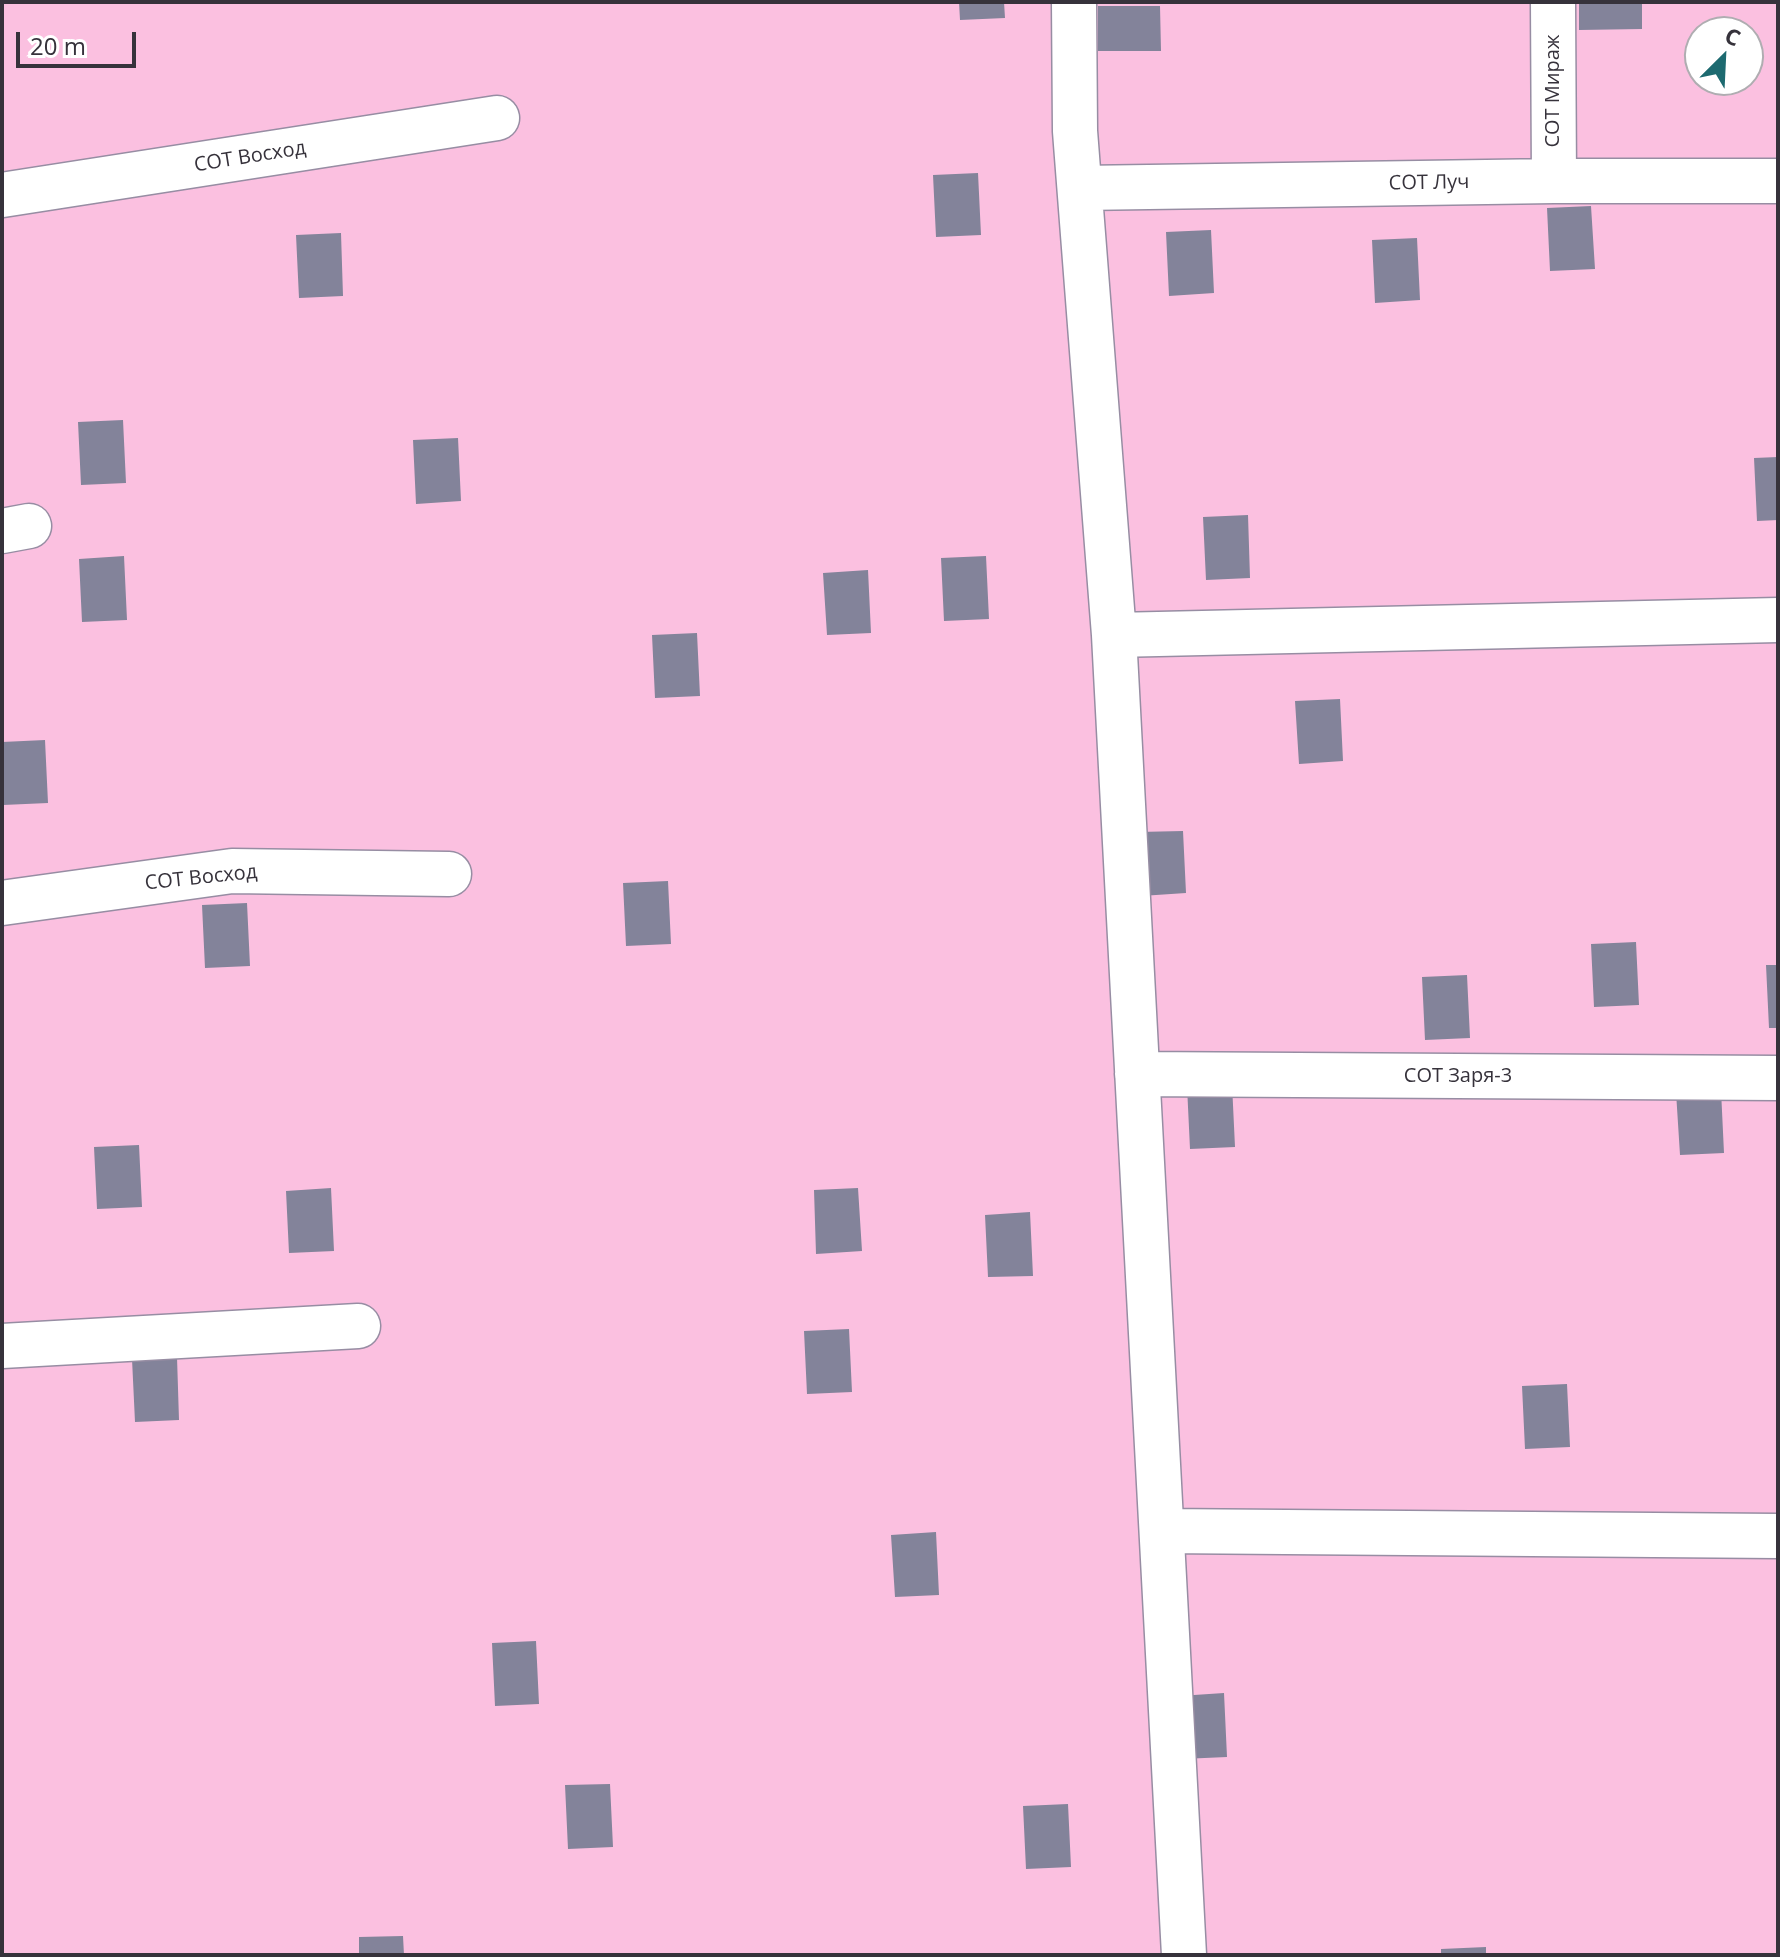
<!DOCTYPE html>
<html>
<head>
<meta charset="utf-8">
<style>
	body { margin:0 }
	#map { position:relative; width:1780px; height:1957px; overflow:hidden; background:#fbfbfb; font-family:"Open Sans",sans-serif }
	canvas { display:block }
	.frame { position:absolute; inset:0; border:4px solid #36323b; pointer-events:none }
	.north { position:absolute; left:1684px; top:16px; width:80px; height:80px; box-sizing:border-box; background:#fff; border:2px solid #afadb1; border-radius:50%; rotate:24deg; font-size:22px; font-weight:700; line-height:32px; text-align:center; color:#36323b }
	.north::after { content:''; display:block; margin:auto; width:28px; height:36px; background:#1d6a70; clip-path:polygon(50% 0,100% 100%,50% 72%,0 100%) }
	.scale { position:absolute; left:16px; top:32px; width:120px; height:36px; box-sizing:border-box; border:4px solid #36323b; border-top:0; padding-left:10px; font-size:24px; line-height:28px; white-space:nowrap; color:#36323b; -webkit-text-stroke:6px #fff; paint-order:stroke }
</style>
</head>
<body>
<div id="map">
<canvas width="1780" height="1957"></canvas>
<div class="frame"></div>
<div class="north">С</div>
<div class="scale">20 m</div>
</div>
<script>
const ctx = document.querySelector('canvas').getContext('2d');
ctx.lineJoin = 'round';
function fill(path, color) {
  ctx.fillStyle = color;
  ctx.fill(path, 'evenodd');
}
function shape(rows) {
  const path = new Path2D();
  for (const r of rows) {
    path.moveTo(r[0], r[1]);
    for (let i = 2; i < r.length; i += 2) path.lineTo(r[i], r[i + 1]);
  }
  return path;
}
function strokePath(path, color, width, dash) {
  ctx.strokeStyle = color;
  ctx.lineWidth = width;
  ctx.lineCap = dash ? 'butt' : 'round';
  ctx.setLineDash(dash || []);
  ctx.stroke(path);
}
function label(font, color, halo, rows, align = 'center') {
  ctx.font = font + ' "Open Sans",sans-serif';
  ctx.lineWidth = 6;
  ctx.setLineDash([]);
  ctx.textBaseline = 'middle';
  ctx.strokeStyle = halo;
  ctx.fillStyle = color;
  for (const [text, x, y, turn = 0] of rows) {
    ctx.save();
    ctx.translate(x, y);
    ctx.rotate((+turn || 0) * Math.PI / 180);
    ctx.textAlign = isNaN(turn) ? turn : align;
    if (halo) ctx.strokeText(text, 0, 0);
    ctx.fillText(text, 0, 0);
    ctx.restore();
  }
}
fill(shape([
	[2,2,1778,2,1778,1955,2,1955],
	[1700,32,1748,32,1748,80,1700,80]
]), '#fbc0e0');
fill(shape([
	[959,2,1004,2,1005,18,960,20],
	[1579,2,1642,2,1642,29,1579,30],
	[1098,6,1160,6,1161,51,1098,51],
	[978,173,981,235,936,237,933,175],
	[1591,206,1595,269,1550,271,1547,208],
	[1211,230,1214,293,1169,296,1166,232],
	[341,233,343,296,299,298,296,235],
	[1417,238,1420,300,1375,303,1372,240],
	[123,420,126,483,81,485,78,422],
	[458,438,461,501,416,504,413,440],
	[1778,457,1778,520,1757,521,1754,458],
	[1248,515,1250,578,1206,580,1203,517],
	[124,556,127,620,82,622,79,559],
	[986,556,989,619,944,621,941,558],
	[868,570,871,633,827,635,823,573],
	[697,633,700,696,655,698,652,635],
	[1340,699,1343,761,1299,764,1295,701],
	[45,740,48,803,3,805,2,742],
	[1183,831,1186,893,1141,896,1138,832],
	[668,881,671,944,626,946,623,883],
	[247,903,250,966,205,968,202,905],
	[1636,942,1639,1005,1594,1007,1591,944],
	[1766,965,1778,965,1778,1028,1769,1028],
	[1467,975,1470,1038,1425,1040,1422,977],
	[1232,1084,1235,1147,1190,1149,1187,1086],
	[1721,1090,1724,1153,1680,1155,1676,1092],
	[139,1145,142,1207,97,1209,94,1147],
	[331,1188,334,1251,289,1253,286,1191],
	[858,1188,862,1251,816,1254,814,1190],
	[1030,1212,1033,1276,988,1277,985,1215],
	[849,1329,852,1392,807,1394,804,1331],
	[177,1357,179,1420,135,1422,132,1359],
	[1567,1384,1570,1447,1525,1449,1522,1386],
	[936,1532,939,1595,895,1597,891,1535],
	[536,1641,539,1704,495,1706,492,1643],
	[1224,1693,1227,1757,1182,1759,1179,1696],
	[610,1784,613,1847,568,1849,565,1785],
	[1068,1804,1071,1867,1026,1869,1023,1806],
	[403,1936,404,1955,359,1955,359,1937],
	[1486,1947,1486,1955,1441,1955,1441,1949]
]), '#83839a');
const minor = shape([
	[1074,2,1075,131,1114,635,1184,1955],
	[1553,2,1554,181],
	[1081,188,1554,181,1778,181],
	[2,195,497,118],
	[2,531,29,526],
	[1114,635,1778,620],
	[2,903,232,871,449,874],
	[1137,1074,1778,1078],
	[2,1346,358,1326],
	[1162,1531,1778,1536]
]);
strokePath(minor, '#978da3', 47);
strokePath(minor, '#fff', 44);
label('20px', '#36323b', '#fff', [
	["СОТ Мираж",1553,91,-90],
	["СОТ Восход",250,157,-9],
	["СОТ Луч",1429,183,-1],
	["СОТ Восход",201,878,-6],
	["СОТ Заря-3",1458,1076]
]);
</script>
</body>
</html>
